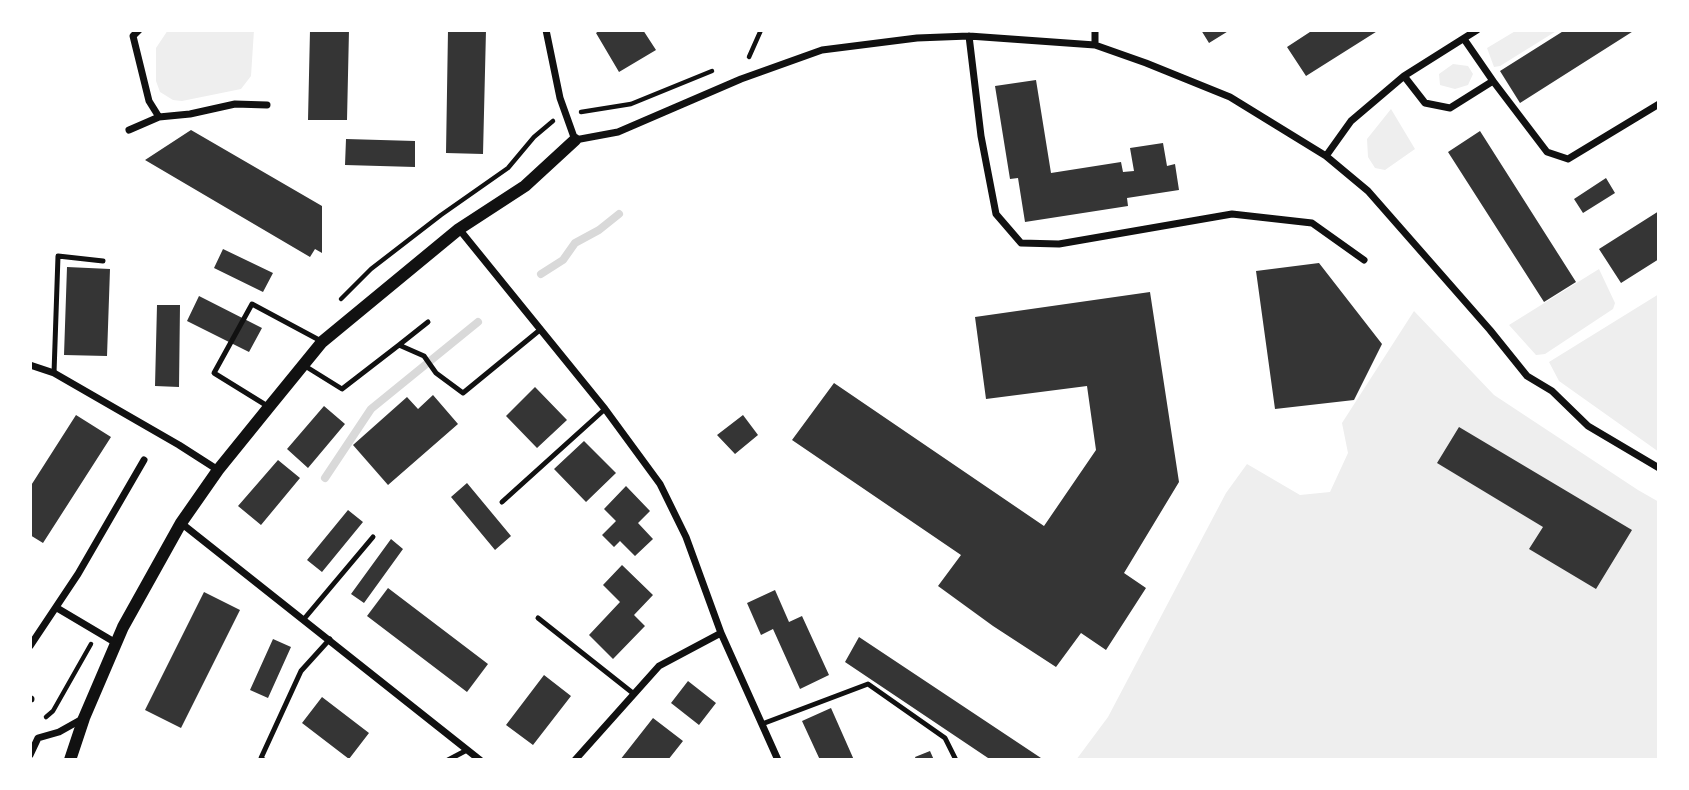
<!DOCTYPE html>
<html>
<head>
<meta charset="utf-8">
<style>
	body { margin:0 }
	#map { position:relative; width:1689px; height:790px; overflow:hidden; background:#fff; font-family:"Varela Round",sans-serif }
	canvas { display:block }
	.frame { position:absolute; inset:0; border:32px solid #fff; pointer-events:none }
</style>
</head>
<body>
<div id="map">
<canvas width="1689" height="790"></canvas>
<div class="frame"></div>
</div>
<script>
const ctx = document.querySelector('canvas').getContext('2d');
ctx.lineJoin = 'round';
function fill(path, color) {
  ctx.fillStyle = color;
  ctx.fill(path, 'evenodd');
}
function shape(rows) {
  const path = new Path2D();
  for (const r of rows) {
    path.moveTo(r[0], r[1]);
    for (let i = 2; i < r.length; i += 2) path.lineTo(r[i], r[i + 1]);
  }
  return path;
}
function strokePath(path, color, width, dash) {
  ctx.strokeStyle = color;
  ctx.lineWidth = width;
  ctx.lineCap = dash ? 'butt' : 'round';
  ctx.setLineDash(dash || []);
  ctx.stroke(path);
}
fill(shape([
	[168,30,254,30,251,76,241,89,182,101,173,100,160,92,156,81,156,48],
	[1517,30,1558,30,1500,66,1494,67,1487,48],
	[1453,64,1468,66,1473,74,1468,85,1455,89,1440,85,1439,74],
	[1391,109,1415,149,1385,170,1375,168,1368,157,1367,139],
	[1599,269,1615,303,1613,309,1545,354,1536,355,1509,325],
	[1659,294,1659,452,1559,381,1549,362],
	[1414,311,1494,395,1638,490,1659,502,1659,760,1076,760,1108,717,1226,493,1247,464,1300,495,1330,492,1348,453,1342,423]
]), '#eee');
strokePath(shape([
	[541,274,563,260,575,243,599,230,619,214],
	[325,478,371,409,478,322]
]), '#d9d9d9', 8);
fill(shape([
	[310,30,349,30,347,120,308,120],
	[448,30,486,30,483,154,446,153],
	[600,30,643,30,656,50,619,72,596,33],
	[1201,30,1230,30,1209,43],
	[1313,30,1379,30,1306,76,1287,47],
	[1565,30,1635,30,1520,103,1500,71],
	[1036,80,1051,173,1121,162,1123,172,1134,171,1130,148,1163,143,1167,166,1175,164,1179,190,1127,198,1128,206,1025,222,1018,178,1010,179,995,86],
	[191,130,322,206,322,253,315,249,310,257,145,160],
	[1480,131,1576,282,1544,302,1448,152],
	[346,139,415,141,415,167,345,165],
	[1606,178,1615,193,1583,213,1574,199],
	[1659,211,1659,259,1621,283,1599,249],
	[223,249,273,273,263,292,214,268],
	[1319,263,1382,344,1354,400,1275,409,1256,271],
	[67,267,110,269,107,356,64,355],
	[1150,292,1179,482,1124,573,1146,588,1106,650,1081,633,1056,667,993,626,938,586,961,555,792,440,834,383,1044,526,1096,450,1087,386,986,399,975,317],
	[199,296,262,328,249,352,187,321],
	[157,305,180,305,179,387,155,386],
	[535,387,567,420,537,448,506,416],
	[433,395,458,424,388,485,353,445,407,397,418,409],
	[324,406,345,424,308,468,287,449],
	[76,415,111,437,43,543,30,535,30,487],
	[743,415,758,435,735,454,717,435],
	[1459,427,1632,530,1596,589,1529,549,1543,527,1437,463],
	[584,441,616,473,586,502,554,469],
	[278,460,300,478,261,525,238,506],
	[467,483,511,536,495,550,451,497],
	[626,486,650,511,638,523,653,539,635,556,620,541,614,547,602,535,616,521,604,509],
	[348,510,363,522,322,572,307,560],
	[391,539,403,549,364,603,351,594],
	[622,565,653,595,634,615,645,626,613,659,589,635,620,602,603,585],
	[388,588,488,664,467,692,367,616],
	[775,590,789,622,802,616,829,675,800,689,773,629,761,635,747,603],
	[204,592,240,610,181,728,145,710],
	[859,637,1041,758,1039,760,991,760,845,662],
	[273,639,291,647,268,698,250,690],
	[544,675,571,696,533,745,506,725],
	[688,681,716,703,699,725,671,703],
	[322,697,369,733,349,759,302,723],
	[831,708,854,760,820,760,802,721],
	[653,718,683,741,668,760,620,760],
	[930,751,934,760,916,760,915,757]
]), '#353535');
strokePath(shape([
	[749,57,761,30],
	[581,112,631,104,712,71],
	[341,299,371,269,441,215,508,168,534,137,553,121],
	[46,717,53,711,91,644]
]), '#111', 4.5);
strokePath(shape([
	[399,345,428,322],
	[305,366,342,389,399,345,424,356,436,373,463,393,541,329],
	[54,373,58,256,103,261],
	[269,407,214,373,252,304,321,341],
	[502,502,605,409],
	[538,618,634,694],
	[304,619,373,537],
	[762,724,868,684,945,738,956,760],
	[264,760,261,758,301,671,330,639],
	[448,760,467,750]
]), '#111', 5);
strokePath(shape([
	[139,30,133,36,149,101,159,117],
	[546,30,560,98,575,140,618,132,741,79,822,50,917,38,969,36,1095,45,1146,63,1230,97,1326,156,1368,191,1490,330,1527,376,1552,391,1588,426,1659,468],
	[969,36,981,136,996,214,1021,243,1059,244,1232,214,1312,223,1364,260],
	[1095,45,1095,30],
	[1404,76,1425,103,1450,108,1493,81,1464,39],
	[1493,81,1547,152,1568,159,1659,104],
	[129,130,159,117,190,114,235,104,267,105],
	[1326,156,1351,121,1404,76,1477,30],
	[459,229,605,409,660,484,686,537,721,633,778,760],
	[30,365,54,373,179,445,218,470],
	[181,523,480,760],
	[57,608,116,643],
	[30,646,78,574,144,460],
	[30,699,31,699],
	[30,755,38,738,59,732,84,718],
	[575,760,659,666,721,633]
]), '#111', 7);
strokePath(shape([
	[70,760,84,718,123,627,181,523,218,470,269,407,322,342,459,229,525,186,575,140]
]), '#111', 12);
</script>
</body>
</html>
